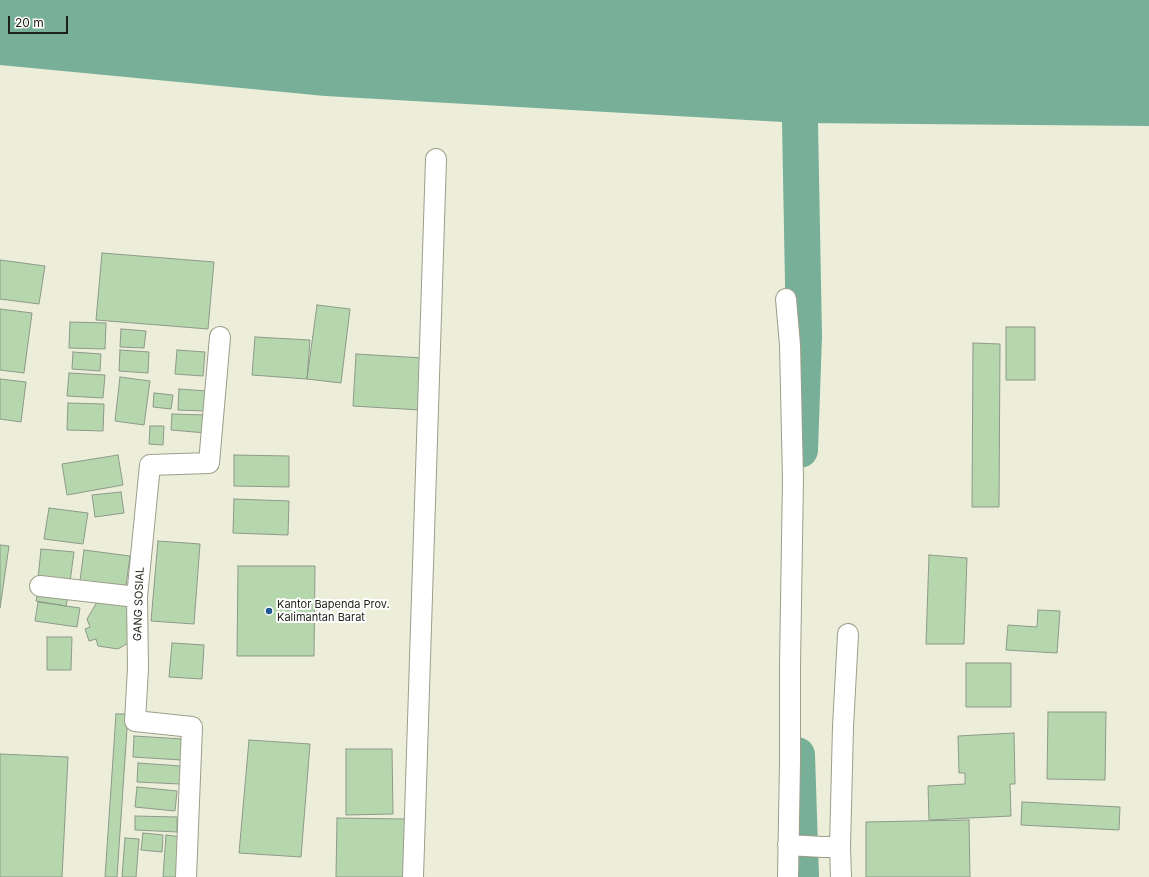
<!DOCTYPE html>
<html>
<head>
<meta charset="utf-8">
<style>
	body { margin:0 }
	#map { position:relative; width:1149px; height:877px; overflow:hidden; background:#eceed9; font-family:Inter,sans-serif }
	canvas { display:block }
	.scale { position:absolute; left:8px; top:16px; width:60px; height:18px; box-sizing:border-box; border:2px solid #1e1f17; border-top:0; padding-left:5px; font-size:12px; line-height:14px; white-space:nowrap; color:#1e1f17; -webkit-text-stroke:3px #fff; paint-order:stroke }
</style>
</head>
<body>
<div id="map">
<canvas width="1149" height="877"></canvas>
<div class="scale">20 m</div>
</div>
<script>
const ctx = document.querySelector('canvas').getContext('2d');
ctx.lineJoin = 'round';
function fill(path, color) {
  ctx.fillStyle = color;
  ctx.fill(path, 'evenodd');
}
function shape(rows) {
  const path = new Path2D();
  for (const r of rows) {
    path.moveTo(r[0], r[1]);
    for (let i = 2; i < r.length; i += 2) path.lineTo(r[i], r[i + 1]);
  }
  return path;
}
function strokePath(path, color, width, dash) {
  ctx.strokeStyle = color;
  ctx.lineWidth = width;
  ctx.lineCap = dash ? 'butt' : 'round';
  ctx.setLineDash(dash || []);
  ctx.stroke(path);
}
function label(font, color, halo, rows, align = 'center') {
  ctx.font = font + ' Inter,sans-serif';
  ctx.lineWidth = 4;
  ctx.setLineDash([]);
  ctx.textBaseline = 'middle';
  ctx.strokeStyle = halo;
  ctx.fillStyle = color;
  for (const [text, x, y, turn = 0] of rows) {
    ctx.save();
    ctx.translate(x, y);
    ctx.rotate((+turn || 0) * Math.PI / 180);
    ctx.textAlign = isNaN(turn) ? turn : align;
    if (halo) ctx.strokeText(text, 0, 0);
    ctx.fillText(text, 0, 0);
    ctx.restore();
  }
}
fill(shape([
	[0,0,1149,0,1149,126,800,123,325,96,0,65]
]), '#78af99');
strokePath(shape([
	[800,123,804,336,800,450],
	[797,755,801,877]
]), '#78af99', 36);
const building = shape([
	[102,253,214,262,208,329,96,320,102,253],
	[0,260,45,266,39,304,0,299,0,260],
	[317,305,350,309,341,383,307,379,317,305],
	[0,309,32,313,24,373,0,370,0,309],
	[70,322,106,323,105,349,69,348,70,322],
	[1006,327,1035,327,1035,380,1006,380,1006,327],
	[121,329,146,331,144,348,120,347,121,329],
	[255,337,310,340,307,379,252,375,255,337],
	[973,343,1000,344,999,507,972,507,973,343],
	[120,350,149,352,148,373,119,371,120,350],
	[177,350,205,352,203,376,175,374,177,350],
	[73,352,101,354,100,371,72,369,73,352],
	[356,354,423,358,420,410,353,406,356,354],
	[69,373,105,375,103,398,67,396,69,373],
	[120,377,150,381,144,425,115,421,120,377],
	[0,379,26,382,21,422,0,419,0,379],
	[179,389,207,391,205,411,178,410,179,389],
	[154,393,173,395,171,409,153,407,154,393],
	[68,403,104,404,103,431,67,430,68,403],
	[172,414,207,415,206,433,171,430,172,414],
	[150,426,164,426,163,445,149,444,150,426],
	[118,455,123,485,67,495,62,464,118,455],
	[234,455,289,456,289,487,234,486,234,455],
	[121,492,124,513,95,517,92,495,121,492],
	[234,499,289,501,288,535,233,533,234,499],
	[49,508,88,513,83,544,44,539,49,508],
	[158,541,200,544,194,624,151,621,158,541],
	[0,545,9,546,0,608,0,545],
	[41,549,74,552,70,582,38,579,41,549],
	[84,550,130,556,125,593,79,588,84,550],
	[929,555,967,558,964,644,926,644,929,555],
	[238,566,315,566,314,656,237,656,238,566],
	[39,587,69,592,66,606,36,601,39,587],
	[133,599,135,639,118,649,98,646,96,639,89,641,85,629,90,627,87,619,97,602,133,599],
	[38,602,80,608,77,627,35,621,38,602],
	[1038,610,1060,611,1057,653,1006,650,1008,625,1037,627,1038,610],
	[47,637,72,637,71,670,47,670,47,637],
	[172,643,204,645,202,679,169,677,172,643],
	[966,663,1011,663,1011,707,966,707,966,663],
	[1048,712,1106,712,1105,780,1047,779,1048,712],
	[116,714,128,714,117,877,105,877,116,714],
	[1014,733,1015,784,1010,784,1011,816,929,820,928,786,965,784,965,773,959,773,958,736,1014,733],
	[134,736,182,739,181,760,133,757,134,736],
	[249,740,310,744,301,857,239,853,249,740],
	[346,749,392,749,393,814,346,815,346,749],
	[0,754,68,757,62,877,0,877,0,754],
	[138,763,181,766,180,784,137,782,138,763],
	[137,787,177,791,175,811,135,807,137,787],
	[1022,802,1120,807,1119,830,1021,825,1022,802],
	[135,816,177,817,177,832,135,830,135,816],
	[337,818,405,819,404,877,336,877,337,818],
	[969,820,970,877,866,877,866,822,969,820],
	[143,833,163,835,162,852,141,850,143,833],
	[166,835,182,837,179,877,163,877,166,835],
	[125,838,139,839,136,877,122,877,125,838]
]);
fill(building, '#b6d7ae');
strokePath(building, '#8d9989', 1);
const minor = shape([
	[786,299,790,345,793,479,790,665,790,761,788,877],
	[40,586,137,597],
	[788,845,823,847,840,847],
	[186,877,192,727,135,721,138,668,137,597,150,465,209,463,220,337],
	[413,877,436,159],
	[841,877,840,847,843,727,848,634]
]);
strokePath(minor, '#9c9e8b', 22);
strokePath(minor, '#fff', 20);
for (const [x, y, r, color] of [
	[269,611,4,"#235991"]
]) {
  const dot = new Path2D();
  dot.arc(x, y, r, 0, 2 * Math.PI);
  ctx.fillStyle = color;
  ctx.fill(dot);
  strokePath(dot, '#fff', 1.5);
}
label('11px', '#1e1f17', '#fff', [
	["GANG SOSIAL",139,604,-88]
]);
label('11px', '#1e1f17', '#fff', [
	["Kantor Bapenda Prov.",277,605],
	["Kalimantan Barat",277,618]
], 'left');
</script>
</body>
</html>
